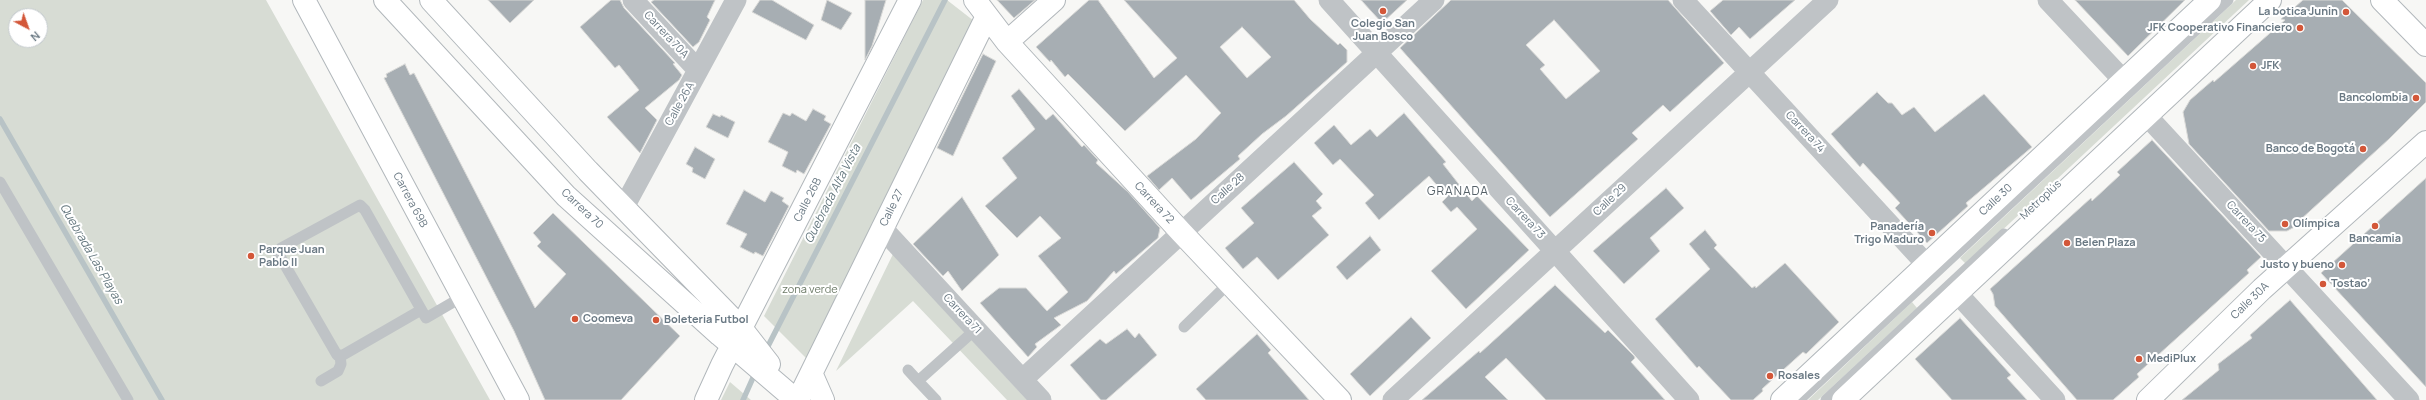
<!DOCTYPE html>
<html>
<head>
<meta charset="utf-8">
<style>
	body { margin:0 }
	#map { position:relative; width:2426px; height:400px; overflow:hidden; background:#f7f7f5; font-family:Manrope,sans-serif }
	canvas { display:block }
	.north { position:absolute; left:8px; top:8px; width:40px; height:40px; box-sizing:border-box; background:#fff; border:1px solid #c3c9cd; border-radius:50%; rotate:139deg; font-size:11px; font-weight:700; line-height:16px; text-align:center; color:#697883 }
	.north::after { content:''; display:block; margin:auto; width:14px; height:18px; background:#d35739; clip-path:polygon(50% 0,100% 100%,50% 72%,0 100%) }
</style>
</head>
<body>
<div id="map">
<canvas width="2426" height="400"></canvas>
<div class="north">N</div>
</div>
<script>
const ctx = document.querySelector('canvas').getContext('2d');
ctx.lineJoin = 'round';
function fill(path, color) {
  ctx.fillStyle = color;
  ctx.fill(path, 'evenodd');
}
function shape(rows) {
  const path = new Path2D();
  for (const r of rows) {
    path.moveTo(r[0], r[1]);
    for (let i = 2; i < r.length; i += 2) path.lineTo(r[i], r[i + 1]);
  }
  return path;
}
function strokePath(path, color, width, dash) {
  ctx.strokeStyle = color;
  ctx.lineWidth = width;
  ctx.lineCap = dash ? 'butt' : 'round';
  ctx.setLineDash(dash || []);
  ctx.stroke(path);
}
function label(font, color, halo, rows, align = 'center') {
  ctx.font = font + ' Manrope,sans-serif';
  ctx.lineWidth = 4;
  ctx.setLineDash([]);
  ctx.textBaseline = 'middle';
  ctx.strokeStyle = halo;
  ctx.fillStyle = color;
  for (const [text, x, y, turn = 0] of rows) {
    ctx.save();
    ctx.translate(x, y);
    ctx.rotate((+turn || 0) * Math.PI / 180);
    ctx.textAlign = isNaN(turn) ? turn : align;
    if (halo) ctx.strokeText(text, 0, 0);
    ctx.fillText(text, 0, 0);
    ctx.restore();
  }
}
fill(shape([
	[0,0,266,0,490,400,0,400],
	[16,16,40,16,40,40,16,40],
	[923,0,947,0,974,21,809,361,764,316],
	[2236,0,2249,0,1966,264,1960,258],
	[893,254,1027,400,1007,400,913,301,836,371],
	[1912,302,1917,308,1818,400,1808,400],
	[730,382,751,400,721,400]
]), '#d7dcd4');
strokePath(shape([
	[0,119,162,400],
	[766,350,945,0],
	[743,400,756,371]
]), '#b8c3c6', 5.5);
const building = shape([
	[488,0,534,0,510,23,488,0],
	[611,0,620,0,624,8,675,63,673,64,682,75,679,80,645,108,657,120,640,153,607,117,639,90,619,65,615,68,580,27,611,0],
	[654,0,715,0,707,17,710,20,699,42,693,47,651,2,654,0],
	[760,0,772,0,814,25,806,40,752,12,760,0],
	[827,0,852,13,841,30,821,20,827,0],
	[865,0,886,0,872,46,865,60,865,0],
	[997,0,1035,0,1014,18,997,0],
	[1089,0,1098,0,1154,78,1177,58,1124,0,1294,0,1310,19,1338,45,1340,43,1347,50,1347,62,1286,116,1262,134,1238,156,1240,159,1191,200,1172,178,1159,190,1147,176,1196,139,1221,113,1186,75,1125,131,1068,74,1065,77,1051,60,1050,62,1036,47,1089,0],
	[1242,27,1271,57,1247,78,1220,47,1242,27],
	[1361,0,1407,0,1382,23,1361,0],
	[1451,0,1668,0,1724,63,1670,112,1663,105,1632,133,1638,139,1550,217,1400,48,1451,0],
	[1554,20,1600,71,1566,99,1540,69,1545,65,1526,45,1554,20],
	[1723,0,1795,0,1750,39,1739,27,1731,35,1710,11,1723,0],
	[2075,0,2185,0,2128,56,2075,0],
	[2303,0,2342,0,2426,83,2426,102,2389,139,2299,221,2302,223,2287,231,2269,231,2189,144,2183,112,2190,100,2213,80,2214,82,2285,20,2281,19,2303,0],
	[983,54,996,61,953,156,937,148,983,54],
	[405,64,410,75,414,73,535,308,566,274,537,246,541,242,533,233,553,213,680,336,621,400,545,400,514,331,384,78,387,77,386,74,405,64],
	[1019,89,1046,120,1053,114,1082,147,1084,145,1098,160,1096,163,1128,192,1160,228,1158,238,1116,274,1114,271,1087,301,1054,318,1061,325,1035,344,1037,347,1028,357,980,303,999,288,1026,288,1047,311,1068,292,1038,256,1061,238,1040,216,1017,238,985,206,1017,178,1002,158,1035,129,1011,96,1019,89],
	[1877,92,1888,103,1892,103,1902,115,1914,107,1935,132,1984,94,2032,147,1966,203,1968,206,1927,243,1895,208,1900,203,1863,163,1860,167,1831,134,1877,92],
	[813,109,826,116,824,120,831,124,804,174,797,170,796,173,782,166,788,152,768,142,783,113,790,116,792,113,806,121,813,109],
	[1404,113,1446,162,1443,164,1472,201,1477,196,1529,250,1466,309,1431,271,1477,229,1457,207,1451,212,1442,202,1447,197,1429,176,1379,220,1365,203,1374,195,1340,159,1333,165,1314,143,1334,125,1351,145,1370,129,1377,137,1404,113],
	[713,114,720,117,721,115,735,122,728,138,706,127,713,114],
	[2152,140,2261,257,2247,270,2249,273,2137,374,2139,377,2113,400,2077,400,1995,306,1993,294,1990,289,2091,198,2092,201,2120,175,2117,172,2152,140],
	[695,147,715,159,705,179,692,172,693,168,686,164,695,147],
	[1294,162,1323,194,1316,201,1322,208,1312,216,1329,235,1278,280,1257,257,1243,269,1225,248,1254,223,1241,208,1294,162],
	[2426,178,2426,387,2321,273,2426,178],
	[1666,188,1684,208,1650,238,1660,251,1624,284,1593,251,1666,188],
	[744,190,765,202,771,191,784,198,782,201,789,206,763,256,755,252,754,254,740,247,747,234,726,224,744,190],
	[962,197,999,255,962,291,948,271,943,276,913,244,962,197],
	[1705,230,1717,245,1714,248,1752,288,1755,286,1756,288,1785,263,1839,322,1806,354,1803,352,1762,389,1763,391,1753,400,1731,400,1699,366,1697,368,1655,319,1710,269,1689,244,1705,230],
	[1370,236,1381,250,1347,280,1336,267,1370,236],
	[1555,285,1605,333,1608,330,1634,356,1635,358,1631,362,1665,400,1546,400,1506,358,1485,377,1508,400,1422,400,1479,351,1480,353,1555,285],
	[2290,300,2377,400,2182,400,2219,370,2218,364,2252,338,2250,335,2290,300],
	[1411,317,1431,338,1370,396,1350,374,1411,317],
	[1960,318,2011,375,2007,378,2027,400,1952,400,1915,359,1960,318],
	[1127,329,1135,338,1139,333,1157,355,1106,400,1101,400,1070,365,1100,339,1106,344,1127,329],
	[1257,334,1271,350,1268,353,1309,400,1206,400,1196,389,1257,334]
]);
fill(building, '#a7aeb3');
strokePath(building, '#d9d9d7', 1);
const secondary = shape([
	[304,0,518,400],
	[385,0,566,196,720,335,796,400],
	[431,0,588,171,741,328,769,364],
	[975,0,1007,42,1181,232,1340,400],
	[2382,0,2426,45],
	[1007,42,1054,0],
	[812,375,823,400],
	[706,400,722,365,910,0],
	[798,400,987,16],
	[1782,400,2210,0],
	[1843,400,2270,0],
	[2148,400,2262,289,2426,142]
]);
strokePath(secondary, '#b1b7bb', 24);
strokePath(shape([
	[0,182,128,400],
	[421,310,343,355,337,355,278,253,281,248,360,205,365,210,426,318,462,297],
	[1184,327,1229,283],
	[908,370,918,381],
	[321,381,338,371,341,364,340,356],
	[936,400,918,381,976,329],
	[1799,400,2228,0],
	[1826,400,2004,234]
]), '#bfc3c6', 11);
strokePath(shape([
	[633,0,698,70],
	[1329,0,1689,400],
	[1683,0,1927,265],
	[2048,0,2124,81],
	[2147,116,2409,400],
	[624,207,736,0],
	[882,228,1041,400],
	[1957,293,2055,400],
	[1023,379,1434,0],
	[1393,400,1828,0]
]), '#bfc3c6', 21);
strokePath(secondary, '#fff', 22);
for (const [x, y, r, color] of [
	[1383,11,4,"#d35739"],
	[2346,12,4,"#d35739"],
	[2300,28,4,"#d35739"],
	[2253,66,4,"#d35739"],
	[2416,98,4,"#d35739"],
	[2363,149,4,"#d35739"],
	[2285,224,4,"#d35739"],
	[2375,226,4,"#d35739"],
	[1932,233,4,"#d35739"],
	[2067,243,4,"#d35739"],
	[251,256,4,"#d35739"],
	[2342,265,4,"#d35739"],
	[2323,284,4,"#d35739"],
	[575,319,4,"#d35739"],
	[656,320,4,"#d35739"],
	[2139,359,4,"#d35739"],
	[1770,376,4,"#d35739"]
]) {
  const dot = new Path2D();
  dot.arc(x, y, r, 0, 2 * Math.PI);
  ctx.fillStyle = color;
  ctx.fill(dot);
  strokePath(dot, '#fff', 1.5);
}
label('bold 11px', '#697883', '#fff', [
	["La botica Junin",2338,12,"right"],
	["Colegio San",1383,24,"center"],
	["Juan Bosco",1383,37,"center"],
	["JFK Cooperativo Financiero",2292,28,"right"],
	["JFK",2261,66],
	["Bancolombia",2408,98,"right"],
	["Banco de Bogotá",2355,149,"right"],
	["Olímpica",2293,224],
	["Panadería",1924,227,"right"],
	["Trigo Maduro",1924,240,"right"],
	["Bancamia",2375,239,"center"],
	["Belen Plaza",2075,243],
	["Parque Juan",259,250],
	["Pablo II",259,263],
	["Justo y bueno",2334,265,"right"],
	["Tostao’",2331,284],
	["Coomeva",583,319],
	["Boleteria Futbol",664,320],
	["MediPlux",2147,359],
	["Rosales",1778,376]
], 'left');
label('11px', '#697883', '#fff', [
	["Carrera 70A",666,35,47],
	["Calle 26A",680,104,-61],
	["Carrera 74",1805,132,47],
	["Calle 28",1228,189,-42],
	["Carrera 69B",410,200,62],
	["Calle 26B",808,200,-63],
	["Calle 29",1610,200,-43],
	["Calle 30",1996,200,-43],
	["Metroplús",2041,200,-43],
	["Carrera 72",1154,203,47],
	["Calle 27",892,208,-64],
	["Carrera 70",582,209,43],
	["Carrera 73",1525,218,47],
	["Carrera 75",2246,222,47],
	["Calle 30A",2250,301,-44],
	["Carrera 71",962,314,47]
]);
label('11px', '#6c7a67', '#fff', [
	["zona verde",810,290]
]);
ctx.letterSpacing = '1px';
label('12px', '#566168', '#fff', [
	["GRANADA",1458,192]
]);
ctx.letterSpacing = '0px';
label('italic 12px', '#65787f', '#fff', [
	["Quebrada Alta Vista",833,194,-63],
	["Quebrada Las Playas",91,254,60]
]);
</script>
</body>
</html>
